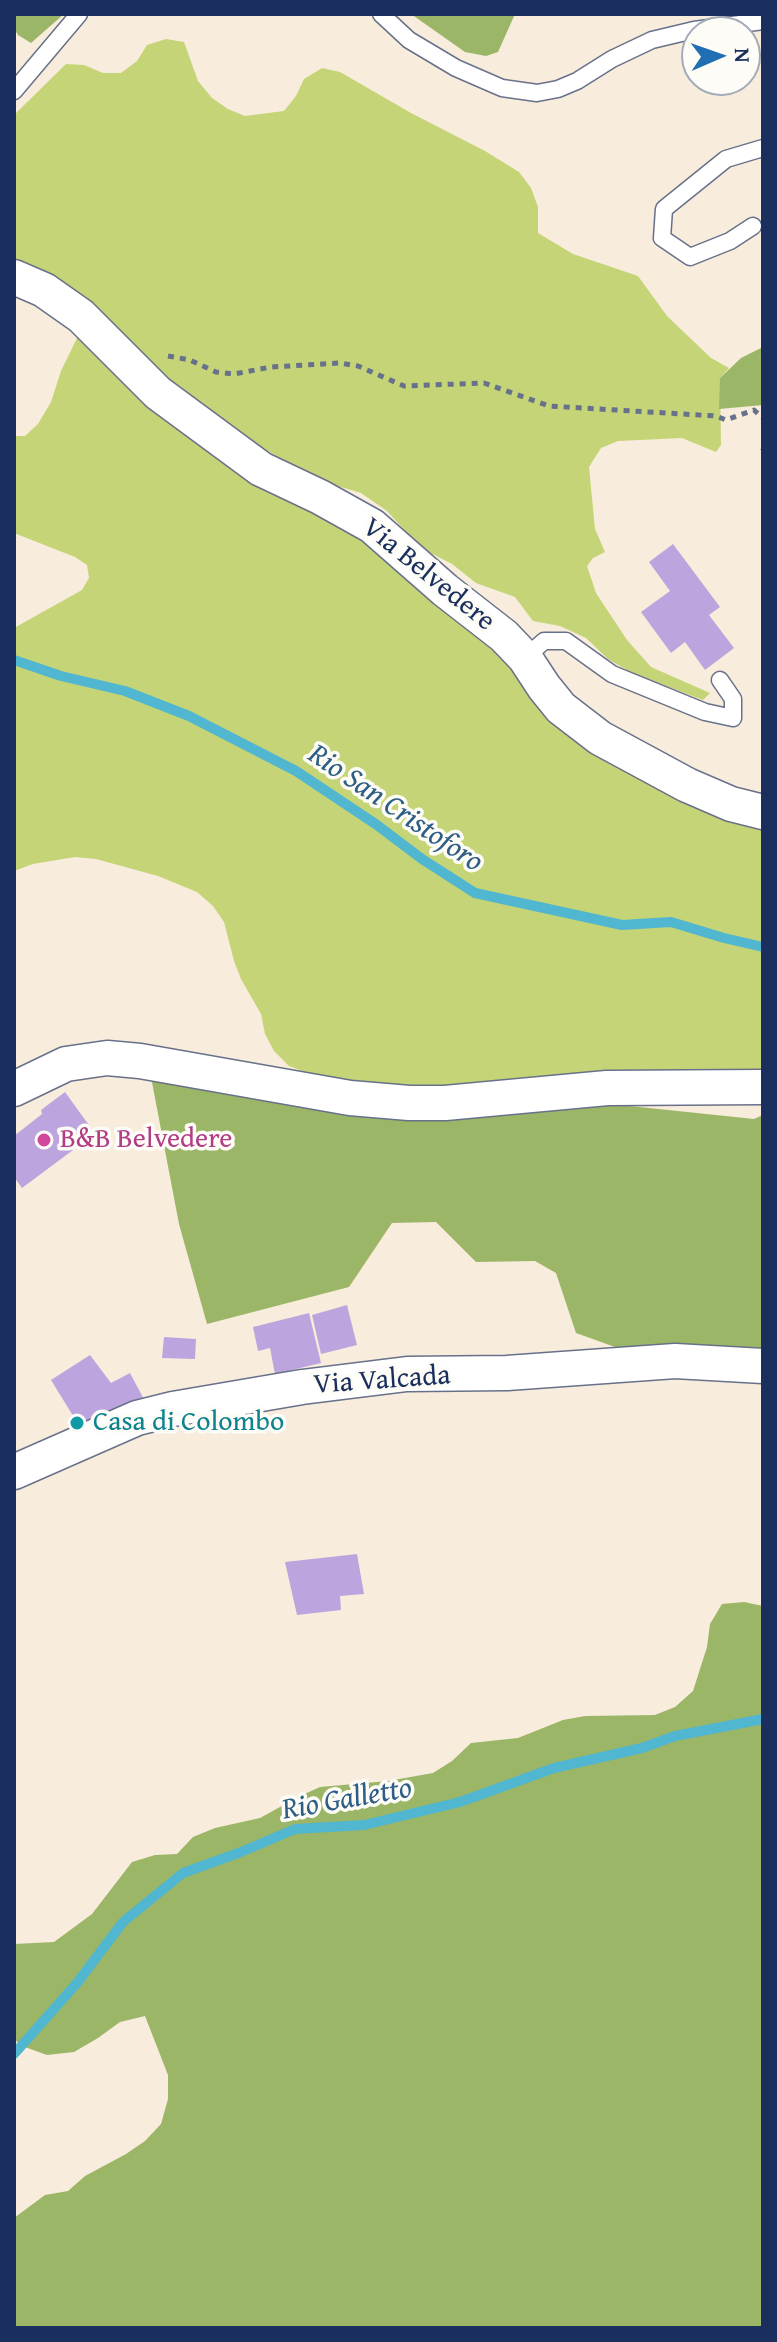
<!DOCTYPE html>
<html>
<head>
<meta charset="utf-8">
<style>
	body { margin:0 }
	#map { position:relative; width:777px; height:2342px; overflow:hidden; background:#f8ecdc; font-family:"Gentium Book Plus",serif }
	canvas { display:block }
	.frame { position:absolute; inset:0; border:16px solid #1b2f5e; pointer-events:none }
	.north { position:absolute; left:681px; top:16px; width:80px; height:80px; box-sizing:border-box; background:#fdfcf7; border:2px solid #a3aaba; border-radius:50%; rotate:88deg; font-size:22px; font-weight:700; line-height:32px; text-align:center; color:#1b2f5e }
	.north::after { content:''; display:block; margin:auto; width:28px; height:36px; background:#1f6fb2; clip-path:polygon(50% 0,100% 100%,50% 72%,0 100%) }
</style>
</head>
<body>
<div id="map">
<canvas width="777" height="2342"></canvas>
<div class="frame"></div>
<div class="north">N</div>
</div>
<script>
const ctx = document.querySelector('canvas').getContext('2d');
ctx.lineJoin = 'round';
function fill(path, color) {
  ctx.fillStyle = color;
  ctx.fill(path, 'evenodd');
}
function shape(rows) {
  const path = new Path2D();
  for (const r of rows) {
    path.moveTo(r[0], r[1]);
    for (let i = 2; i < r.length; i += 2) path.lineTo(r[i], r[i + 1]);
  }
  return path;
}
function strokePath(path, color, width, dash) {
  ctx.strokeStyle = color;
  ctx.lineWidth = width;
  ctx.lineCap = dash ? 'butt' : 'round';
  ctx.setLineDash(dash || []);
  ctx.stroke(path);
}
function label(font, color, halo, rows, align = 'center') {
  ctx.font = font + ' "Gentium Book Plus",serif';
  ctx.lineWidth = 7;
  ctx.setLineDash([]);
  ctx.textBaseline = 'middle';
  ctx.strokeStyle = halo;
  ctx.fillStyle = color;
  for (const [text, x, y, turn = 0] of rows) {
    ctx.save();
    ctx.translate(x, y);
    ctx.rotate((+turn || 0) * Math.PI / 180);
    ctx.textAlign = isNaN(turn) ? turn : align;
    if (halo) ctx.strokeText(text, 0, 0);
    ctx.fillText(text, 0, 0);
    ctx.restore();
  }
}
fill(shape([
	[166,39,184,42,198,81,212,98,228,109,245,116,284,111,296,96,304,79,322,68,340,72,411,113,485,151,519,172,531,188,538,207,538,233,573,254,638,276,667,316,711,358,729,368,720,378,721,445,716,452,682,438,618,441,601,448,589,467,595,529,605,552,593,558,587,566,596,593,627,640,651,667,710,693,703,700,632,673,608,659,586,638,560,626,533,621,515,597,476,583,452,564,421,548,387,511,361,493,314,479,212,417,103,321,14,263,14,115,66,64,84,65,103,73,121,73,137,61,147,45],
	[79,334,339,517,513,663,763,823,763,1076,590,1074,390,1090,308,1073,289,1066,274,1051,265,1034,261,1014,241,979,234,961,224,922,213,906,197,892,158,876,96,859,75,857,33,864,14,871,14,628,82,590,89,578,87,565,75,557,14,533,14,436,25,436,38,424,51,402,61,371]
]), '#c5d476');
fill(shape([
	[14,14,64,14,31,43,18,35,14,28],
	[411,14,515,14,498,52,486,56,465,52],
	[763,347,763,405,719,409,720,378,741,358],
	[151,1077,601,1103,754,1119,763,1115,763,1351,745,1349,615,1347,576,1333,556,1273,535,1261,476,1262,436,1222,392,1223,349,1287,207,1324,179,1224],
	[744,1602,763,1606,763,2328,14,2328,14,2218,45,2195,68,2191,85,2176,126,2154,145,2141,161,2124,168,2099,168,2075,145,2016,120,2022,98,2038,74,2052,47,2055,22,2046,14,2039,14,1944,54,1942,92,1914,132,1862,155,1855,177,1854,193,1837,215,1828,260,1818,300,1796,320,1787,388,1781,433,1773,452,1761,471,1743,518,1738,563,1720,585,1716,655,1715,675,1707,693,1691,707,1647,710,1624,722,1604]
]), '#9cb667');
strokePath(shape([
	[14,660,61,676,125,691,189,716,296,771,377,825,422,859,475,893,622,925,671,922,724,938,763,947],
	[14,2054,77,1983,123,1922,183,1873,241,1852,295,1829,364,1825,460,1802,554,1768,642,1748,675,1736,763,1719]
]), '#51b6cf', 10);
fill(shape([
	[673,544,720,607,709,615,734,648,705,670,685,642,671,653,641,612,670,591,649,562],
	[65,1092,91,1128,69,1144,73,1150,22,1188,14,1177,14,1136,42,1114,41,1110],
	[347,1305,357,1345,321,1354,312,1315],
	[309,1313,321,1363,275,1374,270,1348,258,1351,253,1327],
	[164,1337,196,1339,195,1359,162,1358],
	[90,1355,111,1383,130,1373,147,1405,86,1437,51,1380],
	[357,1554,364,1594,340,1596,341,1610,297,1615,285,1562]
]), '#bca5de');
const service = shape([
	[381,14,409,40,456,68,502,88,537,93,558,89,577,81,612,59,652,40,694,30,763,21],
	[14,91,79,14],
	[753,226,730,241,690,257,662,238,664,209,726,159,763,148],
	[525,658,544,641,566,641,612,674,705,712,733,718,733,699,720,680]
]);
const minor = shape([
	[14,277,44,290,81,316,158,393,261,469,320,497,372,526,445,590,504,636,525,658,544,687,561,708,600,738,687,785,731,804,763,812],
	[14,1089,66,1064,107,1058,140,1061,350,1098,409,1103,445,1103,607,1088,763,1087],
	[14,1472,137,1418,173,1409,302,1387,407,1374,507,1373,675,1361,763,1366]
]);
strokePath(service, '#68718a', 19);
strokePath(minor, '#68718a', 37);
strokePath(shape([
	[168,356,190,360,216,372,234,374,271,367,340,363,358,366,404,386,484,383,549,406,716,416,726,420,754,410,763,418],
	[763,449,763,450]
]), '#68718a', 5, [6, 6]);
strokePath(service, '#fff', 16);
strokePath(minor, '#fff', 34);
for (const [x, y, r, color] of [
	[44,1140,8,"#d1479c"],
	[77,1423,8,"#0f9aa8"]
]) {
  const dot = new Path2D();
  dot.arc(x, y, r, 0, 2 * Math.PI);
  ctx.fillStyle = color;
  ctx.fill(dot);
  strokePath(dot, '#fdfcf7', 3);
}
label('28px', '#1b2f5e', '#fdfcf7', [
	["Via Belvedere",428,575,39],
	["Via Valcada",382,1381,-4]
]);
label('28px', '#b23c85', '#fdfcf7', [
	["B&B Belvedere",60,1140]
], 'left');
label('28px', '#0d838f', '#fdfcf7', [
	["Casa di Colombo",93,1423]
], 'left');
label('italic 30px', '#2e5e86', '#fdfcf7', [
	["Rio San Cristoforo",395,809,34],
	["Rio Galletto",347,1800,-10]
]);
</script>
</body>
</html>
